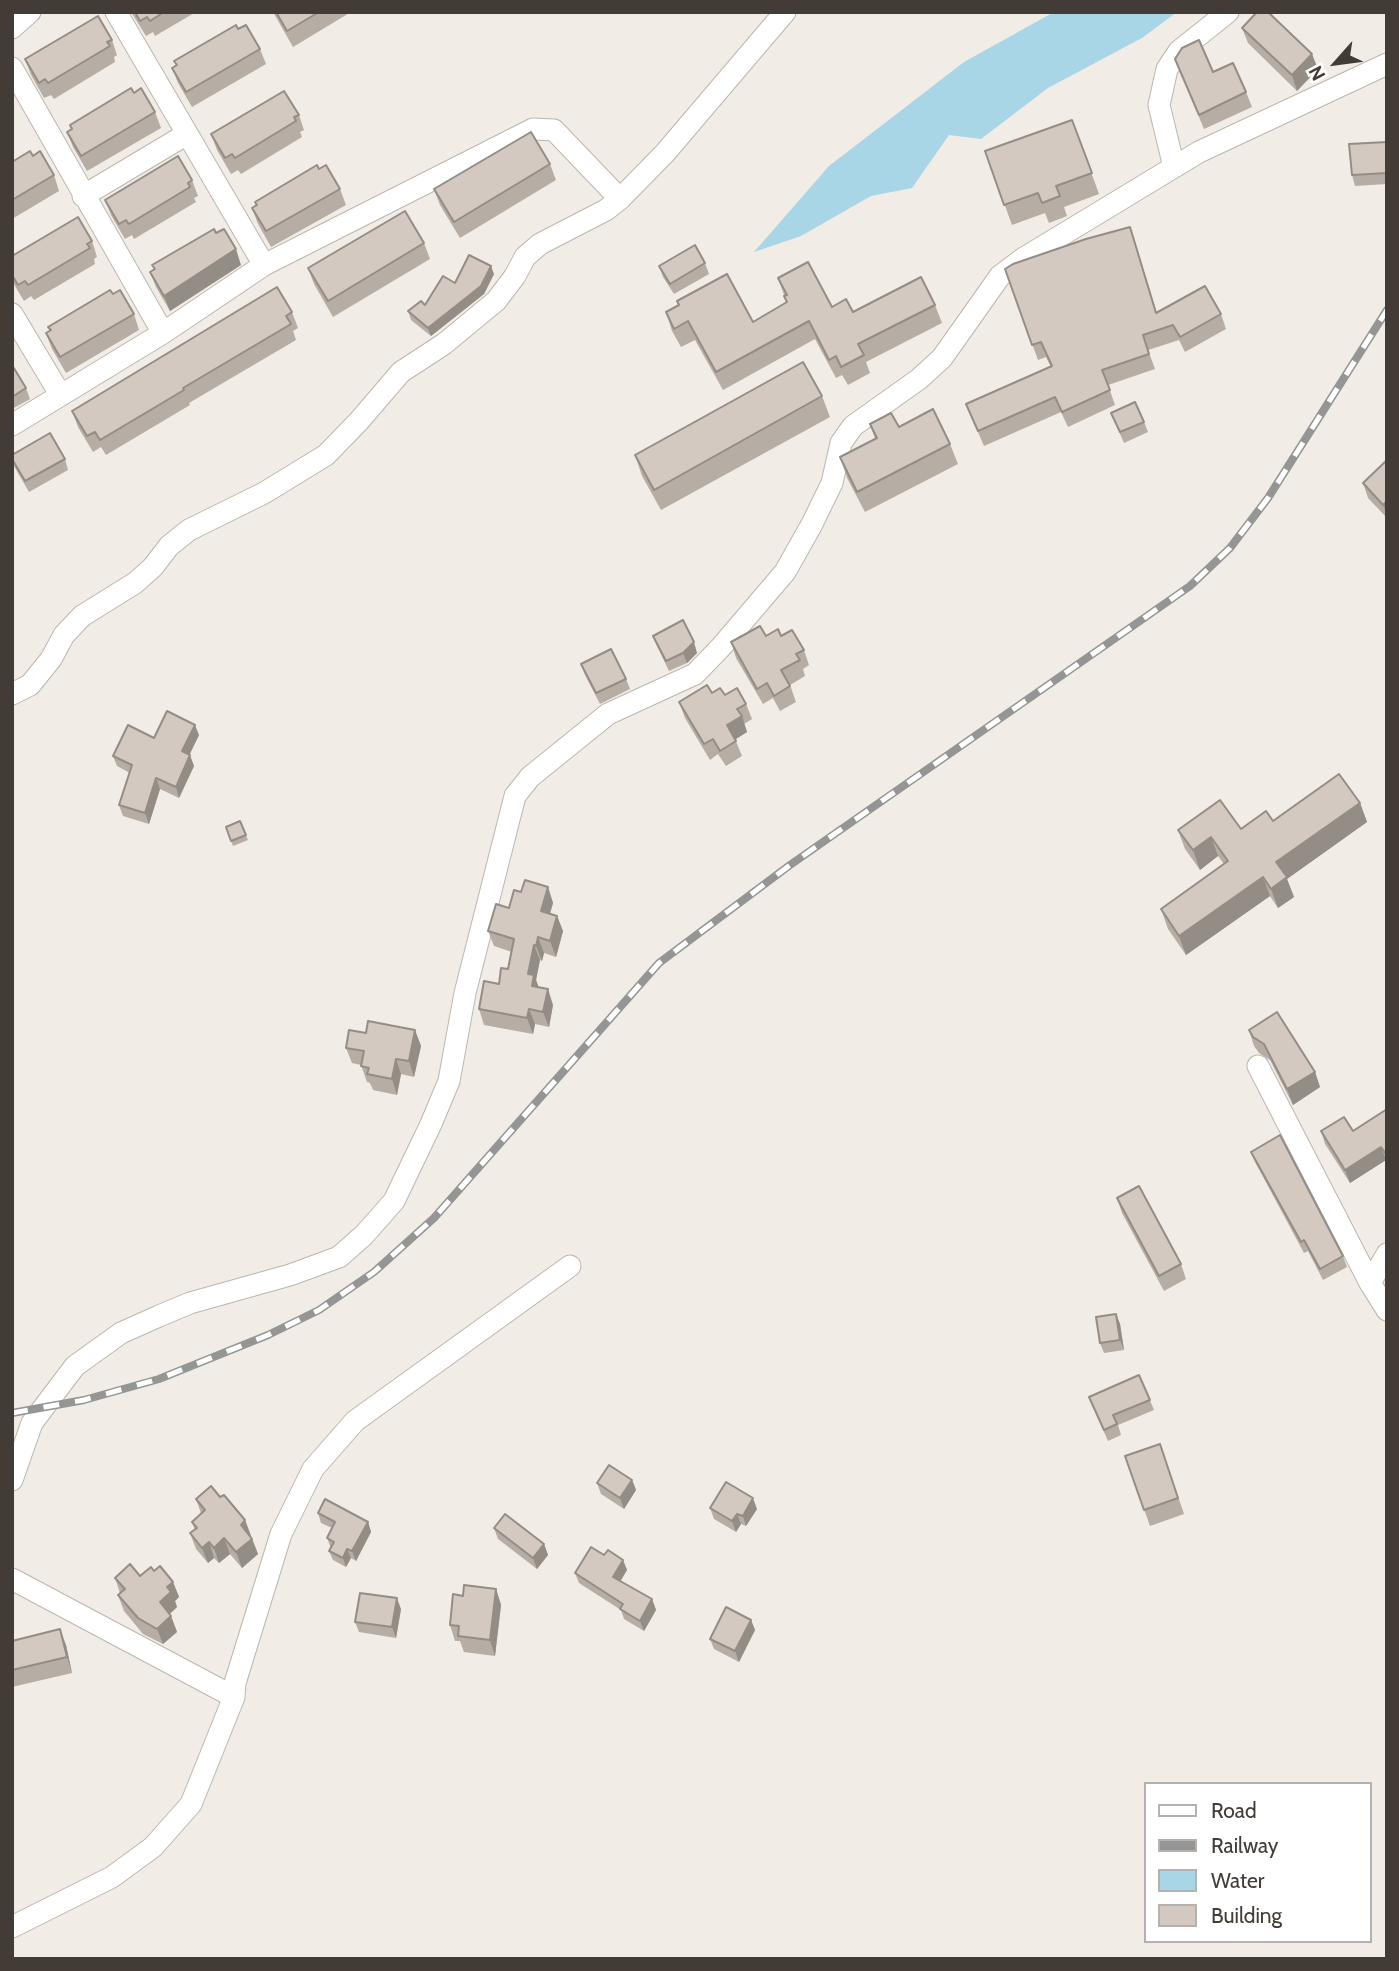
<!DOCTYPE html>
<html>
<head>
<meta charset="utf-8">
<style>
	body { margin:0 }
	#map { position:relative; width:1399px; height:1971px; overflow:hidden; background:#f1ece6; font-family:Cabin,sans-serif }
	canvas { display:block }
	.frame { position:absolute; inset:0; border:14px solid #433c36; pointer-events:none }
	.legend { position:absolute; left:1144px; top:1782px; width:228px; height:161px; box-sizing:border-box; background:#fff; border:2px solid #b4b1af; margin:0; padding:9px 12px; list-style:none; font-size:21px; color:#433c36 }
	.legend li { display:flex; align-items:center; gap:14px; height:35px }
	.legend b { width:35px; border:2px solid #b4b1af }
	.north { position:absolute; left:1301px; top:28px; width:70px; height:70px; -webkit-text-stroke:5px #fff; paint-order:stroke; rotate:242deg; font-size:19px; font-weight:700; line-height:28px; text-align:center; color:#433c36 }
	.north::after { content:''; display:block; margin:auto; width:24px; height:32px; background:#433c36; clip-path:polygon(50% 0,100% 100%,50% 72%,0 100%) }
</style>
</head>
<body>
<div id="map">
<canvas width="1399" height="1971"></canvas>
<div class="frame"></div>
<ul class="legend">
<li><b style="height:9px;background:#fff"></b>Road</li>
<li><b style="height:9px;background:#959595"></b>Railway</li>
<li><b style="height:19px;background:#a9d6e7"></b>Water</li>
<li><b style="height:19px;background:#d4c9c0"></b>Building</li>
</ul>
<div class="north">N</div>
</div>
<script>
const ctx = document.querySelector('canvas').getContext('2d');
ctx.lineJoin = 'round';
function fill(path, color) {
  ctx.fillStyle = color;
  ctx.fill(path, 'evenodd');
}
function shape(rows) {
  const path = new Path2D();
  for (const r of rows) {
    path.moveTo(r[0], r[1]);
    for (let i = 2; i < r.length; i += 2) path.lineTo(r[i], r[i + 1]);
  }
  return path;
}
function strokePath(path, color, width, dash) {
  ctx.strokeStyle = color;
  ctx.lineWidth = width;
  ctx.lineCap = dash ? 'butt' : 'round';
  ctx.setLineDash(dash || []);
  ctx.stroke(path);
}
fill(shape([
	[1054,12,1177,12,1142,38,1048,88,981,139,949,135,912,188,871,196,801,236,754,252,829,166,964,62]
]), '#a9d6e7');
const street = shape([
	[116,12,264,265],
	[12,28,30,12],
	[12,68,163,333],
	[1174,167,1159,105,1167,69,1179,51,1228,12],
	[83,196,187,134],
	[12,314,60,394],
	[12,425,163,333,264,265,533,129,554,130,620,199],
	[12,694,30,685,51,659,64,635,82,616,135,583,153,567,169,546,189,530,264,493,326,455,359,421,401,372,444,344,496,301,515,276,525,257,540,244,606,210,620,199,665,153,785,12],
	[1258,1066,1370,1283,1387,1310],
	[1370,1283,1387,1254],
	[12,1480,32,1423,75,1366,121,1333,159,1316,190,1303,290,1275,339,1257,364,1235,394,1201,431,1124,449,1081,465,993,515,796,530,777,608,714,695,674,721,647,785,572,812,524,832,483,841,443,853,426,919,379,942,358,1000,276,1024,258,1199,152,1387,64],
	[12,1579,234,1697,191,1804,153,1847,112,1877,12,1927],
	[234,1697,235,1683,281,1534,313,1469,355,1421,570,1266]
]);
strokePath(street, '#beb6ad', 23);
strokePath(street, '#fff', 21);
const rail = shape([
	[12,1413,84,1400,159,1379,268,1335,319,1310,374,1272,434,1218,659,963,790,865,1190,586,1230,548,1268,498,1387,310]
]);
strokePath(rail, '#959595', 8);
strokePath(rail, '#fff', 5, [16]);
fill(shape([
	[131,12,196,12,155,36,153,32,146,36],
	[273,12,351,12,293,47],
	[1242,28,1318,69,1297,91,1248,43],
	[112,40,117,55,114,57,115,62,54,99,51,95,44,98,31,75,25,59],
	[260,49,266,64,192,107,178,83,172,68,176,66,174,61],
	[1175,59,1213,72,1246,92,1252,107,1204,129],
	[134,93,155,112,161,128,87,171,73,147,67,132,71,129,70,125],
	[299,115,304,130,300,132,302,137,241,174,238,170,231,174,217,150,211,134],
	[1072,120,1099,194,1064,207,1067,216,1049,223,1045,213,1012,225,985,151],
	[1387,142,1387,184,1355,186,1352,175],
	[33,156,54,175,59,191,12,219,12,162],
	[550,164,556,180,460,238,440,205,434,189],
	[319,169,340,189,346,205,271,247,258,224,252,208,256,206,255,202],
	[192,180,198,196,194,198,196,202,134,239,132,235,125,239,111,215,105,200],
	[1130,227,1157,313,1221,314,1226,329,1185,352,1179,340,1148,350,1155,369,1108,385,1115,405,1068,427,1061,412,984,446,966,404,1051,367,1046,357,1038,360,1005,269],
	[92,241,97,257,94,259,95,264,34,300,31,296,24,301,12,281,12,256],
	[424,243,430,259,333,317,314,284,308,268],
	[705,263,709,274,674,294,663,277,659,266],
	[152,265,241,265,170,311,156,287,150,272,154,270],
	[494,274,484,294,431,336,411,320,408,311,425,305,455,283],
	[778,278,832,307,853,312,935,305,942,323,866,362,870,373,848,385,842,375,836,378,815,339,723,390,695,340,681,347,672,331,666,312,679,305,677,301,753,322,787,303],
	[113,294,134,314,139,330,66,373,52,349,46,333,50,331,48,327],
	[292,312,298,328,293,331,296,340,189,403,190,405,106,455,101,447,93,452,78,427,72,411],
	[12,365,26,388,30,399,12,409],
	[822,396,830,417,661,510,642,476,635,455],
	[1111,413,1144,422,1148,432,1124,443],
	[870,424,899,427,950,444,958,464,865,512,847,478,840,457,875,439],
	[12,455,65,459,68,470,29,492,14,466,12,461],
	[1387,460,1387,518,1368,498,1363,483],
	[653,636,697,653,687,663,669,671,657,646],
	[766,636,781,636,804,650,809,665,803,669,805,676,790,685,796,702,780,711,773,698,763,704,736,658,731,642],
	[581,664,626,679,630,689,600,704,585,675],
	[712,693,725,695,746,704,752,719,744,724,747,732,735,739,742,756,726,766,718,754,710,760,685,718,679,702],
	[199,735,189,755,194,766,179,798,160,789,149,824,123,816,119,805,130,773,117,766,113,756,154,738],
	[1360,803,1367,822,1287,879,1294,897,1278,908,1270,896,1186,955,1168,929,1161,909,1224,864,1218,856,1200,870,1185,849,1178,830,1241,829],
	[240,821,248,840,233,846,226,827],
	[548,887,553,903,550,914,557,916,563,931,556,957,544,953,542,961,540,960,536,980,539,988,553,1005,549,1027,535,1024,533,1034,484,1025,479,1009,499,984,508,969,512,952,494,946,488,931,509,908,521,892],
	[415,1030,421,1046,414,1077,401,1074,397,1095,373,1090,370,1083,367,1082,361,1065,352,1063,346,1048,366,1033],
	[1249,1030,1315,1072,1320,1087,1293,1105,1270,1060,1259,1053,1254,1046],
	[1387,1109,1387,1161,1386,1160,1350,1183,1325,1144,1321,1131,1353,1131],
	[1251,1152,1343,1256,1347,1267,1323,1280,1308,1251,1304,1253,1255,1162],
	[1117,1198,1181,1264,1186,1279,1164,1291,1122,1213],
	[1116,1314,1120,1324,1124,1350,1104,1353,1100,1343],
	[1139,1375,1154,1410,1118,1425,1121,1435,1108,1441,1089,1397],
	[1160,1444,1184,1514,1150,1526,1125,1456],
	[632,1480,636,1490,624,1509,601,1494,597,1483],
	[220,1497,245,1520,258,1554,242,1568,230,1554,219,1563,214,1558,208,1563,196,1549,190,1533,195,1530,192,1522,201,1513,196,1499],
	[710,1508,757,1509,746,1526,741,1524,736,1532,714,1519],
	[318,1513,368,1522,371,1532,356,1561,351,1558,346,1567,333,1560,329,1551,331,1548,327,1538,332,1528,321,1523],
	[494,1528,544,1544,548,1555,537,1569,498,1539],
	[604,1555,623,1560,627,1570,620,1581,652,1599,656,1610,644,1631,624,1619,621,1610,579,1583,575,1573],
	[154,1571,173,1582,179,1597,175,1601,177,1607,170,1614,177,1632,163,1644,143,1634,124,1611,118,1595,120,1593,115,1578,140,1576],
	[496,1589,501,1605,495,1656,464,1652,460,1641,455,1641,450,1625,463,1596],
	[401,1609,396,1638,359,1632,355,1622],
	[751,1620,755,1630,739,1662,714,1649,710,1639],
	[12,1641,66,1645,72,1673,12,1687]
]), '#b6ada5');
fill(shape([
	[1312,54,1318,69,1297,91,1292,75],
	[1130,227,1135,242,1161,328,1156,313],
	[236,249,241,265,170,311,164,296],
	[491,266,494,274,484,294,431,336,428,328],
	[1387,501,1387,514,1383,505],
	[694,642,697,653,687,663,683,653],
	[742,716,747,732,733,741,727,725],
	[195,725,199,735,186,762,182,751],
	[190,755,194,766,179,798,176,787],
	[156,778,160,789,149,824,145,813],
	[1360,803,1367,822,1287,879,1294,897,1278,908,1271,889,1276,862],
	[1211,837,1218,856,1200,870,1193,850],
	[1263,877,1270,896,1186,955,1179,936],
	[548,887,553,903,546,926,541,911],
	[557,916,563,931,556,957,550,941],
	[538,937,544,953,542,961,536,946],
	[534,945,540,960,536,980,540,991,538,1002,528,974],
	[548,989,553,1005,549,1027,543,1012],
	[529,1009,535,1024,533,1034,527,1018],
	[415,1030,421,1046,414,1077,409,1061],
	[396,1059,401,1074,397,1095,392,1079],
	[1315,1072,1320,1087,1293,1105,1287,1089],
	[1381,1147,1386,1160,1350,1183,1345,1170],
	[1116,1314,1120,1324,1124,1350,1120,1340],
	[632,1480,636,1490,624,1509,620,1498],
	[753,1498,757,1509,746,1526,743,1516],
	[737,1514,741,1524,736,1532,732,1521],
	[245,1520,251,1536,246,1540,241,1525],
	[368,1522,371,1532,356,1561,352,1551],
	[224,1538,230,1554,219,1563,214,1548],
	[252,1539,258,1554,242,1568,236,1552],
	[209,1542,214,1558,208,1563,202,1548],
	[544,1544,548,1555,537,1569,533,1558],
	[347,1549,351,1558,346,1567,343,1558],
	[623,1560,627,1570,617,1587,613,1577],
	[173,1582,179,1597,175,1601,177,1607,165,1618,160,1602,167,1587],
	[496,1589,501,1605,495,1656,490,1640],
	[397,1598,401,1609,396,1638,392,1627],
	[652,1599,656,1610,644,1631,640,1621],
	[171,1616,177,1632,163,1644,157,1629],
	[751,1620,755,1630,739,1662,735,1651],
	[60,1629,66,1645,72,1673,67,1657]
]), '#948d86');
const building = shape([
	[135,12,164,12,150,21,147,17,140,21,135,12],
	[276,12,319,12,287,31,276,12],
	[1257,12,1268,12,1312,54,1292,75,1242,28,1257,12],
	[98,16,112,40,107,42,110,46,48,83,45,79,39,83,25,59,98,16],
	[236,25,238,29,246,25,260,49,186,92,172,68,177,65,174,61,236,25],
	[1199,40,1213,72,1233,63,1246,92,1199,115,1175,59,1182,48,1199,40],
	[131,88,134,93,141,88,155,112,81,156,67,132,72,129,70,125,131,88],
	[284,91,299,115,294,117,296,121,235,158,232,154,225,158,211,134,284,91],
	[1072,120,1092,173,1056,186,1060,196,1042,203,1038,193,1004,205,985,151,1072,120],
	[531,132,550,164,454,222,434,189,531,132],
	[1387,142,1387,173,1352,175,1349,144,1387,142],
	[30,151,33,156,40,151,54,175,12,200,12,162,30,151],
	[178,156,192,180,188,183,190,187,129,224,126,220,119,224,105,200,178,156],
	[317,165,319,169,326,165,340,189,266,231,252,208,257,205,255,202,317,165],
	[405,211,424,243,328,301,308,268,405,211],
	[78,217,92,241,87,244,90,248,28,285,25,281,18,285,12,275,12,256,78,217],
	[1130,227,1156,313,1205,286,1221,314,1180,337,1173,325,1143,335,1149,354,1102,370,1110,390,1062,412,1055,397,978,431,966,404,1052,366,1041,342,1032,345,1005,269,1013,264,1086,239,1130,227],
	[214,229,216,233,224,229,236,249,164,296,150,272,155,269,152,265,214,229],
	[695,245,705,263,670,284,659,266,695,245],
	[469,255,491,266,481,286,428,328,408,311,421,301,425,305,443,276,455,283,469,255],
	[808,262,832,307,846,299,853,312,921,277,935,305,858,344,864,355,841,367,836,356,829,360,809,321,716,372,688,321,674,329,666,312,679,305,677,301,727,274,753,322,787,302,784,296,787,295,778,278,808,262],
	[277,287,292,312,286,316,291,324,183,388,184,390,100,440,95,432,87,436,72,411,277,287],
	[110,290,113,294,120,290,134,314,60,357,46,333,51,330,48,327,110,290],
	[803,362,822,396,654,490,635,455,803,362],
	[12,365,26,388,12,397,12,365],
	[1135,402,1144,422,1120,432,1111,413,1135,402],
	[933,409,950,444,857,492,840,457,877,438,870,424,891,413,899,427,933,409],
	[50,433,65,459,25,481,12,459,12,455,50,433],
	[1387,460,1387,501,1383,505,1363,483,1387,460],
	[683,620,694,642,683,653,666,661,653,636,683,620],
	[760,626,766,636,778,629,781,636,792,630,804,650,796,654,800,660,781,670,790,686,774,696,767,683,757,689,731,642,760,626],
	[611,649,626,679,596,693,581,664,611,649],
	[707,685,712,693,720,688,725,695,737,688,746,704,737,709,742,716,727,725,736,741,720,751,713,739,704,744,679,702,707,685],
	[167,711,195,725,182,751,190,755,176,787,156,778,145,813,119,805,132,765,113,756,128,725,154,738,167,711],
	[1339,774,1360,803,1276,862,1287,877,1271,889,1263,877,1179,936,1161,909,1228,861,1211,837,1193,850,1178,830,1220,800,1241,829,1266,811,1273,821,1339,774],
	[240,821,246,835,231,841,226,827,240,821],
	[525,880,548,887,541,911,557,916,550,941,538,937,536,946,534,945,528,974,534,975,532,986,548,989,543,1012,529,1009,527,1018,479,1009,484,981,499,984,501,968,508,969,514,939,488,931,496,904,509,908,514,890,521,892,525,880],
	[1277,1012,1315,1072,1287,1089,1264,1044,1253,1037,1249,1030,1277,1012],
	[368,1021,415,1030,409,1061,396,1059,392,1079,367,1074,369,1068,361,1066,364,1051,346,1048,349,1030,366,1033,368,1021],
	[1387,1109,1387,1153,1386,1154,1381,1147,1345,1170,1321,1131,1344,1117,1353,1131,1387,1109],
	[1280,1135,1343,1256,1320,1269,1304,1240,1301,1242,1251,1152,1280,1135],
	[1139,1186,1181,1264,1159,1276,1117,1198,1139,1186],
	[1116,1314,1120,1340,1100,1343,1096,1317,1116,1314],
	[1139,1375,1150,1400,1113,1415,1117,1424,1104,1430,1089,1397,1139,1375],
	[1160,1444,1178,1498,1144,1510,1125,1456,1160,1444],
	[609,1465,632,1480,620,1498,597,1483,609,1465],
	[726,1482,753,1498,743,1516,737,1514,732,1521,710,1508,726,1482],
	[211,1486,220,1497,224,1495,245,1520,241,1525,252,1539,236,1552,224,1538,214,1548,209,1542,202,1548,190,1533,197,1528,192,1522,205,1510,196,1499,211,1486],
	[325,1499,368,1522,352,1551,347,1549,343,1558,329,1551,334,1542,327,1538,335,1522,318,1513,325,1499],
	[505,1514,544,1544,533,1558,494,1528,505,1514],
	[591,1547,604,1555,608,1550,623,1560,613,1577,652,1599,640,1621,620,1609,623,1604,575,1573,591,1547],
	[130,1564,140,1576,151,1567,154,1571,160,1566,173,1582,167,1587,171,1592,160,1602,171,1616,157,1629,138,1618,118,1595,125,1589,115,1578,130,1564],
	[464,1585,496,1589,490,1640,458,1636,459,1626,450,1625,453,1594,463,1596,464,1585],
	[360,1593,397,1598,392,1627,355,1622,360,1593],
	[726,1607,751,1620,735,1651,710,1639,726,1607],
	[60,1629,67,1657,12,1670,12,1641,60,1629]
]);
fill(building, '#d4c9c0');
strokePath(building, '#948d86', 2);
</script>
</body>
</html>
